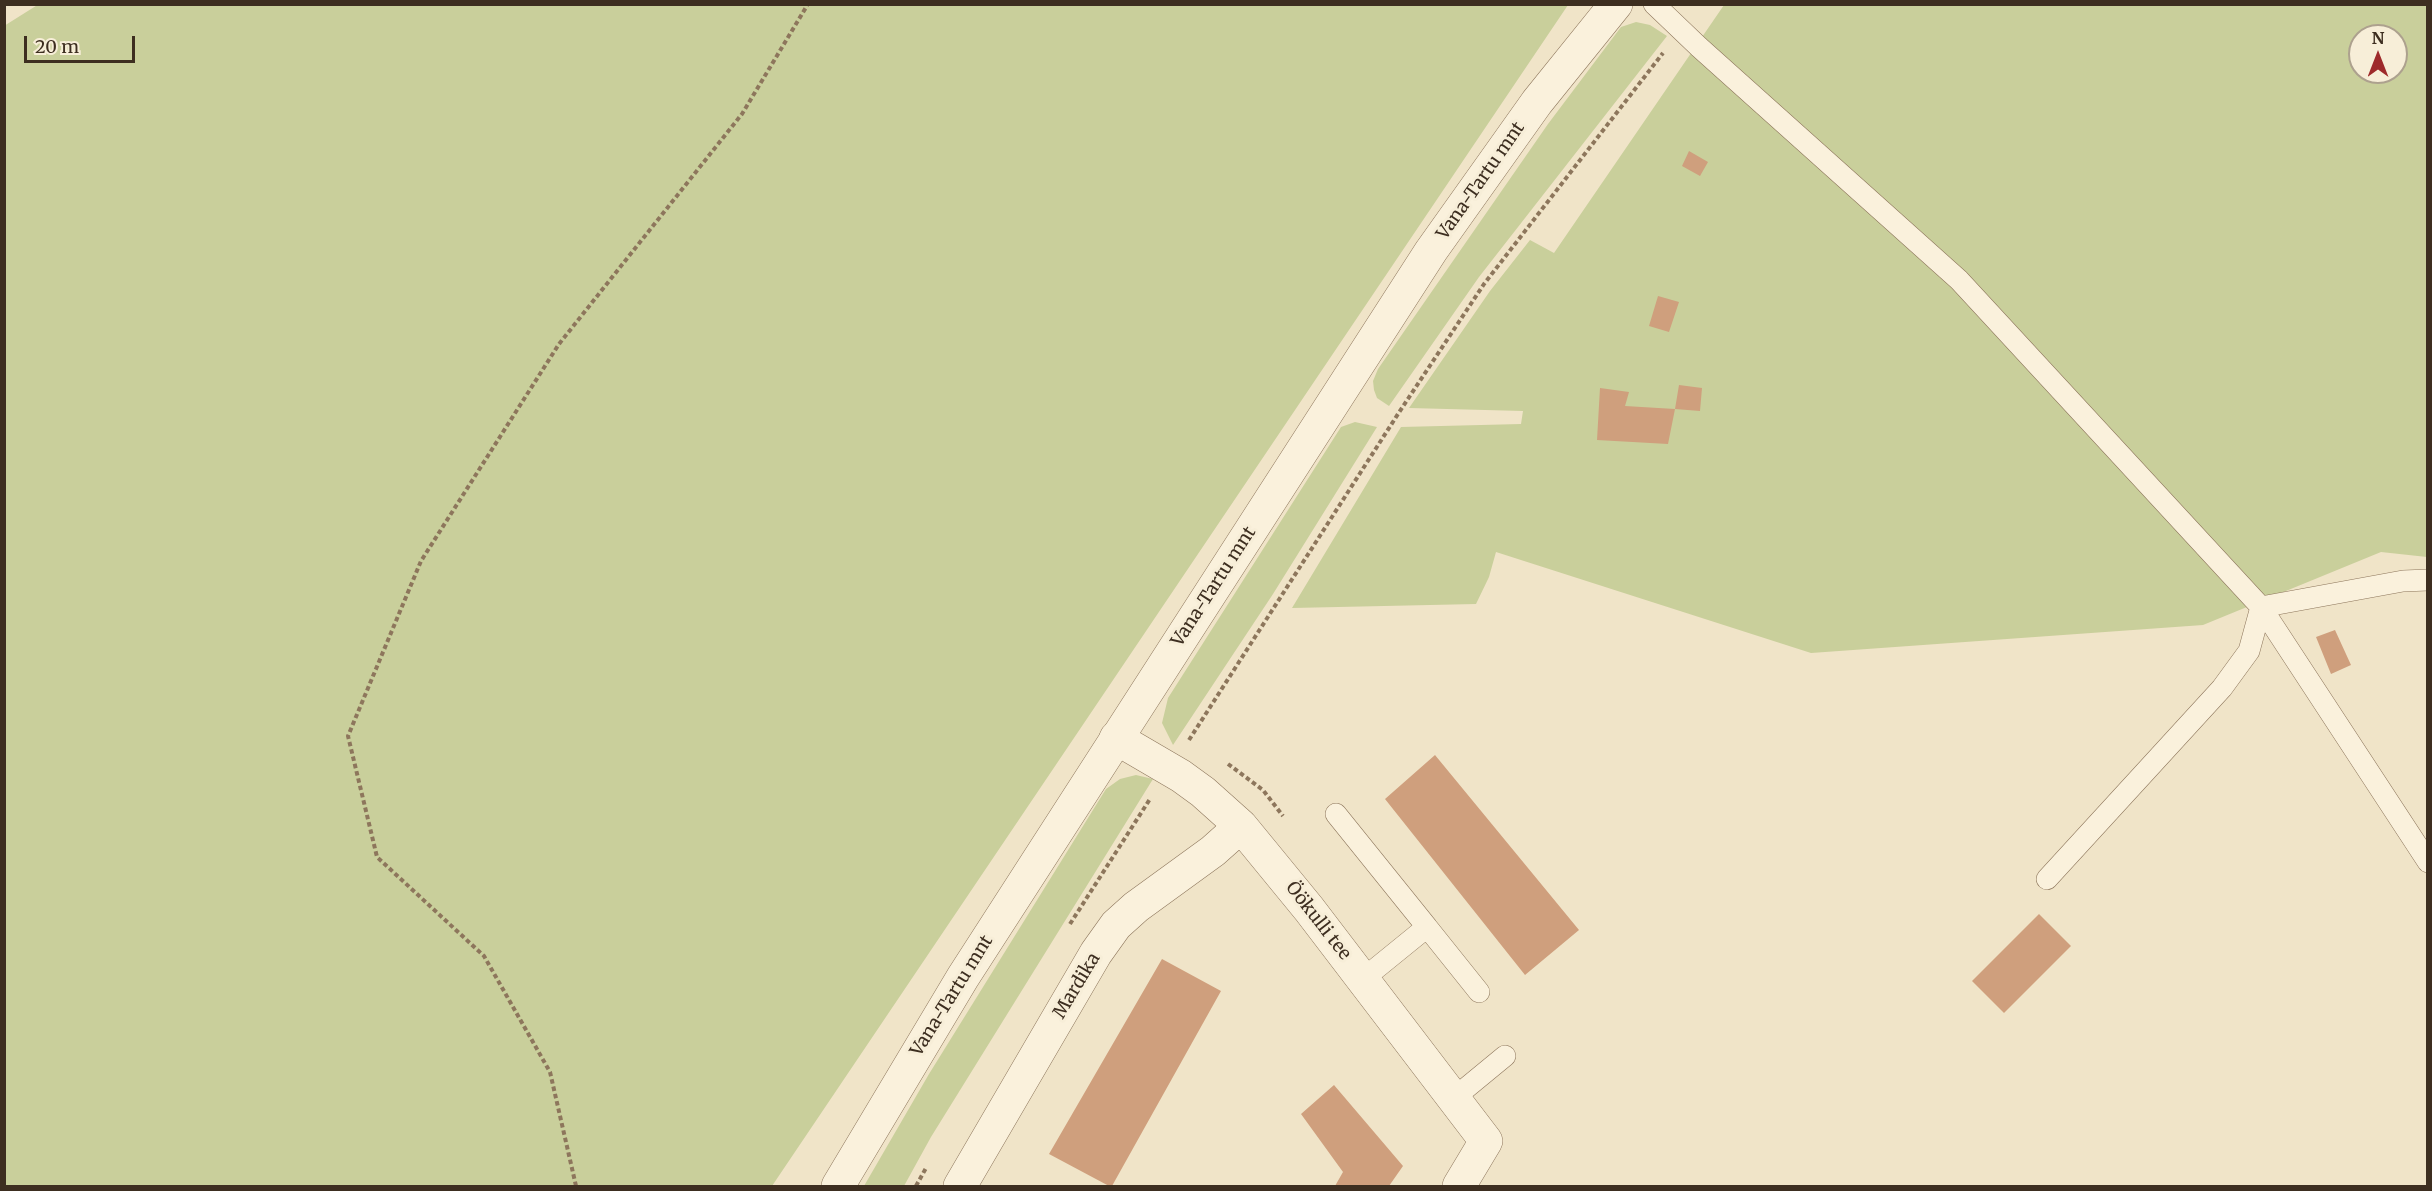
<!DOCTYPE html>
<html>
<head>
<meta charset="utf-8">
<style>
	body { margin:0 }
	#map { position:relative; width:2432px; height:1191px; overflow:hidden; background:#f0e4c8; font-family:Merriweather,serif }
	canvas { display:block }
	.frame { position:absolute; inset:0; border:6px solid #3d2e20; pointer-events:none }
	.north { position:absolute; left:2348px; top:24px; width:60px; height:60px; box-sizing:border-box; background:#f7eed8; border:2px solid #ada18e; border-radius:50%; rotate:0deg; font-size:16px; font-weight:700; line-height:24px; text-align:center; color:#3d2e20 }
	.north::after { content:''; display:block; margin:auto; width:21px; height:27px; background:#9e2a2b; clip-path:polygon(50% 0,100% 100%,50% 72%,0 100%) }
	.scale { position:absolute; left:24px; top:36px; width:111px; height:27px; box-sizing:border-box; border:3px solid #3d2e20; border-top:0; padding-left:8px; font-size:18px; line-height:21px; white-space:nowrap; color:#3d2e20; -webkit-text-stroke:4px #f7eed8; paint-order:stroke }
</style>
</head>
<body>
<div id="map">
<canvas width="2432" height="1191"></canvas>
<div class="frame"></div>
<div class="north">N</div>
<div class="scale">20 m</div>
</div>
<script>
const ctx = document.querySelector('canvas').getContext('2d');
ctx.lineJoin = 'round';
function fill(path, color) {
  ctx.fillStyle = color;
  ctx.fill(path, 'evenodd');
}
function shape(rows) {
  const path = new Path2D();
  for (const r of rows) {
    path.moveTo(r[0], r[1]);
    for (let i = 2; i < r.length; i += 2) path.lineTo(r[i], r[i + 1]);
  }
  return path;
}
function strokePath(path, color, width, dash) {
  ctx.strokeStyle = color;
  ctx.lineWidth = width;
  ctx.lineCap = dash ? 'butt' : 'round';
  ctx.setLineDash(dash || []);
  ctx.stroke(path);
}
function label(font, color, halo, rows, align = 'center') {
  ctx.font = font + ' Merriweather,serif';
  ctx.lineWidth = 6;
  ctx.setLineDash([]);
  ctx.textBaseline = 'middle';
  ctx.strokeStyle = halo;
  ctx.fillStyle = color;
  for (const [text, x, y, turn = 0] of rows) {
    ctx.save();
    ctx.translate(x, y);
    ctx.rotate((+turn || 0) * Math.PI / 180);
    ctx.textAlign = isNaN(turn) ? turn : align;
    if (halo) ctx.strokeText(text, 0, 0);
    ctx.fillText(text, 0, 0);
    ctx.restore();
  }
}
fill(shape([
	[39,4,1568,4,1568,5,772,1186,5,1186,4,26],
	[1724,5,2427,5,2427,557,2381,552,2203,625,1811,653,1496,552,1489,577,1476,604,1292,608,1401,427,1521,424,1523,411,1409,408,1490,291,1530,240,1554,253],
	[2360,36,2396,36,2396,72,2360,72],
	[1636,22,1650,25,1667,36,1479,277,1389,406,1377,398,1374,390,1373,381,1378,369,1548,124,1621,27],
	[1355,422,1377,427,1273,594,1173,745,1162,723,1168,698,1341,427],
	[1136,775,1153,779,931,1137,904,1186,864,1186,929,1074,1106,789,1120,779]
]), '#c9cf9b');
fill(shape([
	[1689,151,1708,162,1700,176,1682,166],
	[1658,296,1679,302,1669,332,1649,326],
	[1679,385,1702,388,1700,411,1675,409],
	[1600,388,1629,392,1625,406,1675,409,1668,444,1597,440],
	[2335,630,2351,665,2331,674,2316,637],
	[1435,755,1579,930,1525,975,1385,799],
	[2039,914,2071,946,2004,1013,1972,981],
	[1162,959,1221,991,1112,1186,1109,1186,1049,1154],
	[1334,1085,1403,1166,1389,1186,1335,1186,1343,1172,1301,1114]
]), '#cf9f7d');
const service = shape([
	[1654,4,1699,47,1959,280,2261,607,2249,651,2222,688,2047,879],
	[2428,580,2403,581,2261,607,2428,862],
	[1336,814,1427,927,1363,979],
	[1427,927,1479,992],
	[1454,1098,1505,1056]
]);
const minor = shape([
	[1116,738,1181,776,1203,792,1241,826,1309,909,1486,1141,1459,1186],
	[960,1186,1096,953,1116,925,1136,907,1213,851,1241,826]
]);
const tertiary = shape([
	[838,1186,963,977,1431,251,1537,102,1616,4]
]);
strokePath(service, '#8d765c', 22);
strokePath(minor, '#8d765c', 34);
strokePath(tertiary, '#8d765c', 34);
strokePath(shape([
	[1189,740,1398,414,1484,284,1663,53],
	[1228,764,1263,790,1283,816],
	[1070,924,1150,799],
	[576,1186,550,1072,484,956,377,857,348,736,421,561,559,344,742,114,808,4],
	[916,1186,926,1168]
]), '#8d765c', 4, [4.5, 3]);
strokePath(service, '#faf1dc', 21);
strokePath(minor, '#faf1dc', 33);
strokePath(tertiary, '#faf1dc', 33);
label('18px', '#3d2e20', '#f7eed8', [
	["Vana-Tartu mnt",1481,181,-55],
	["Vana-Tartu mnt",1214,587,-57],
	["Öökulli tee",1318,921,52],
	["Mardika",1077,986,-59],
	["Vana-Tartu mnt",952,996,-58]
]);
</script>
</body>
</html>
